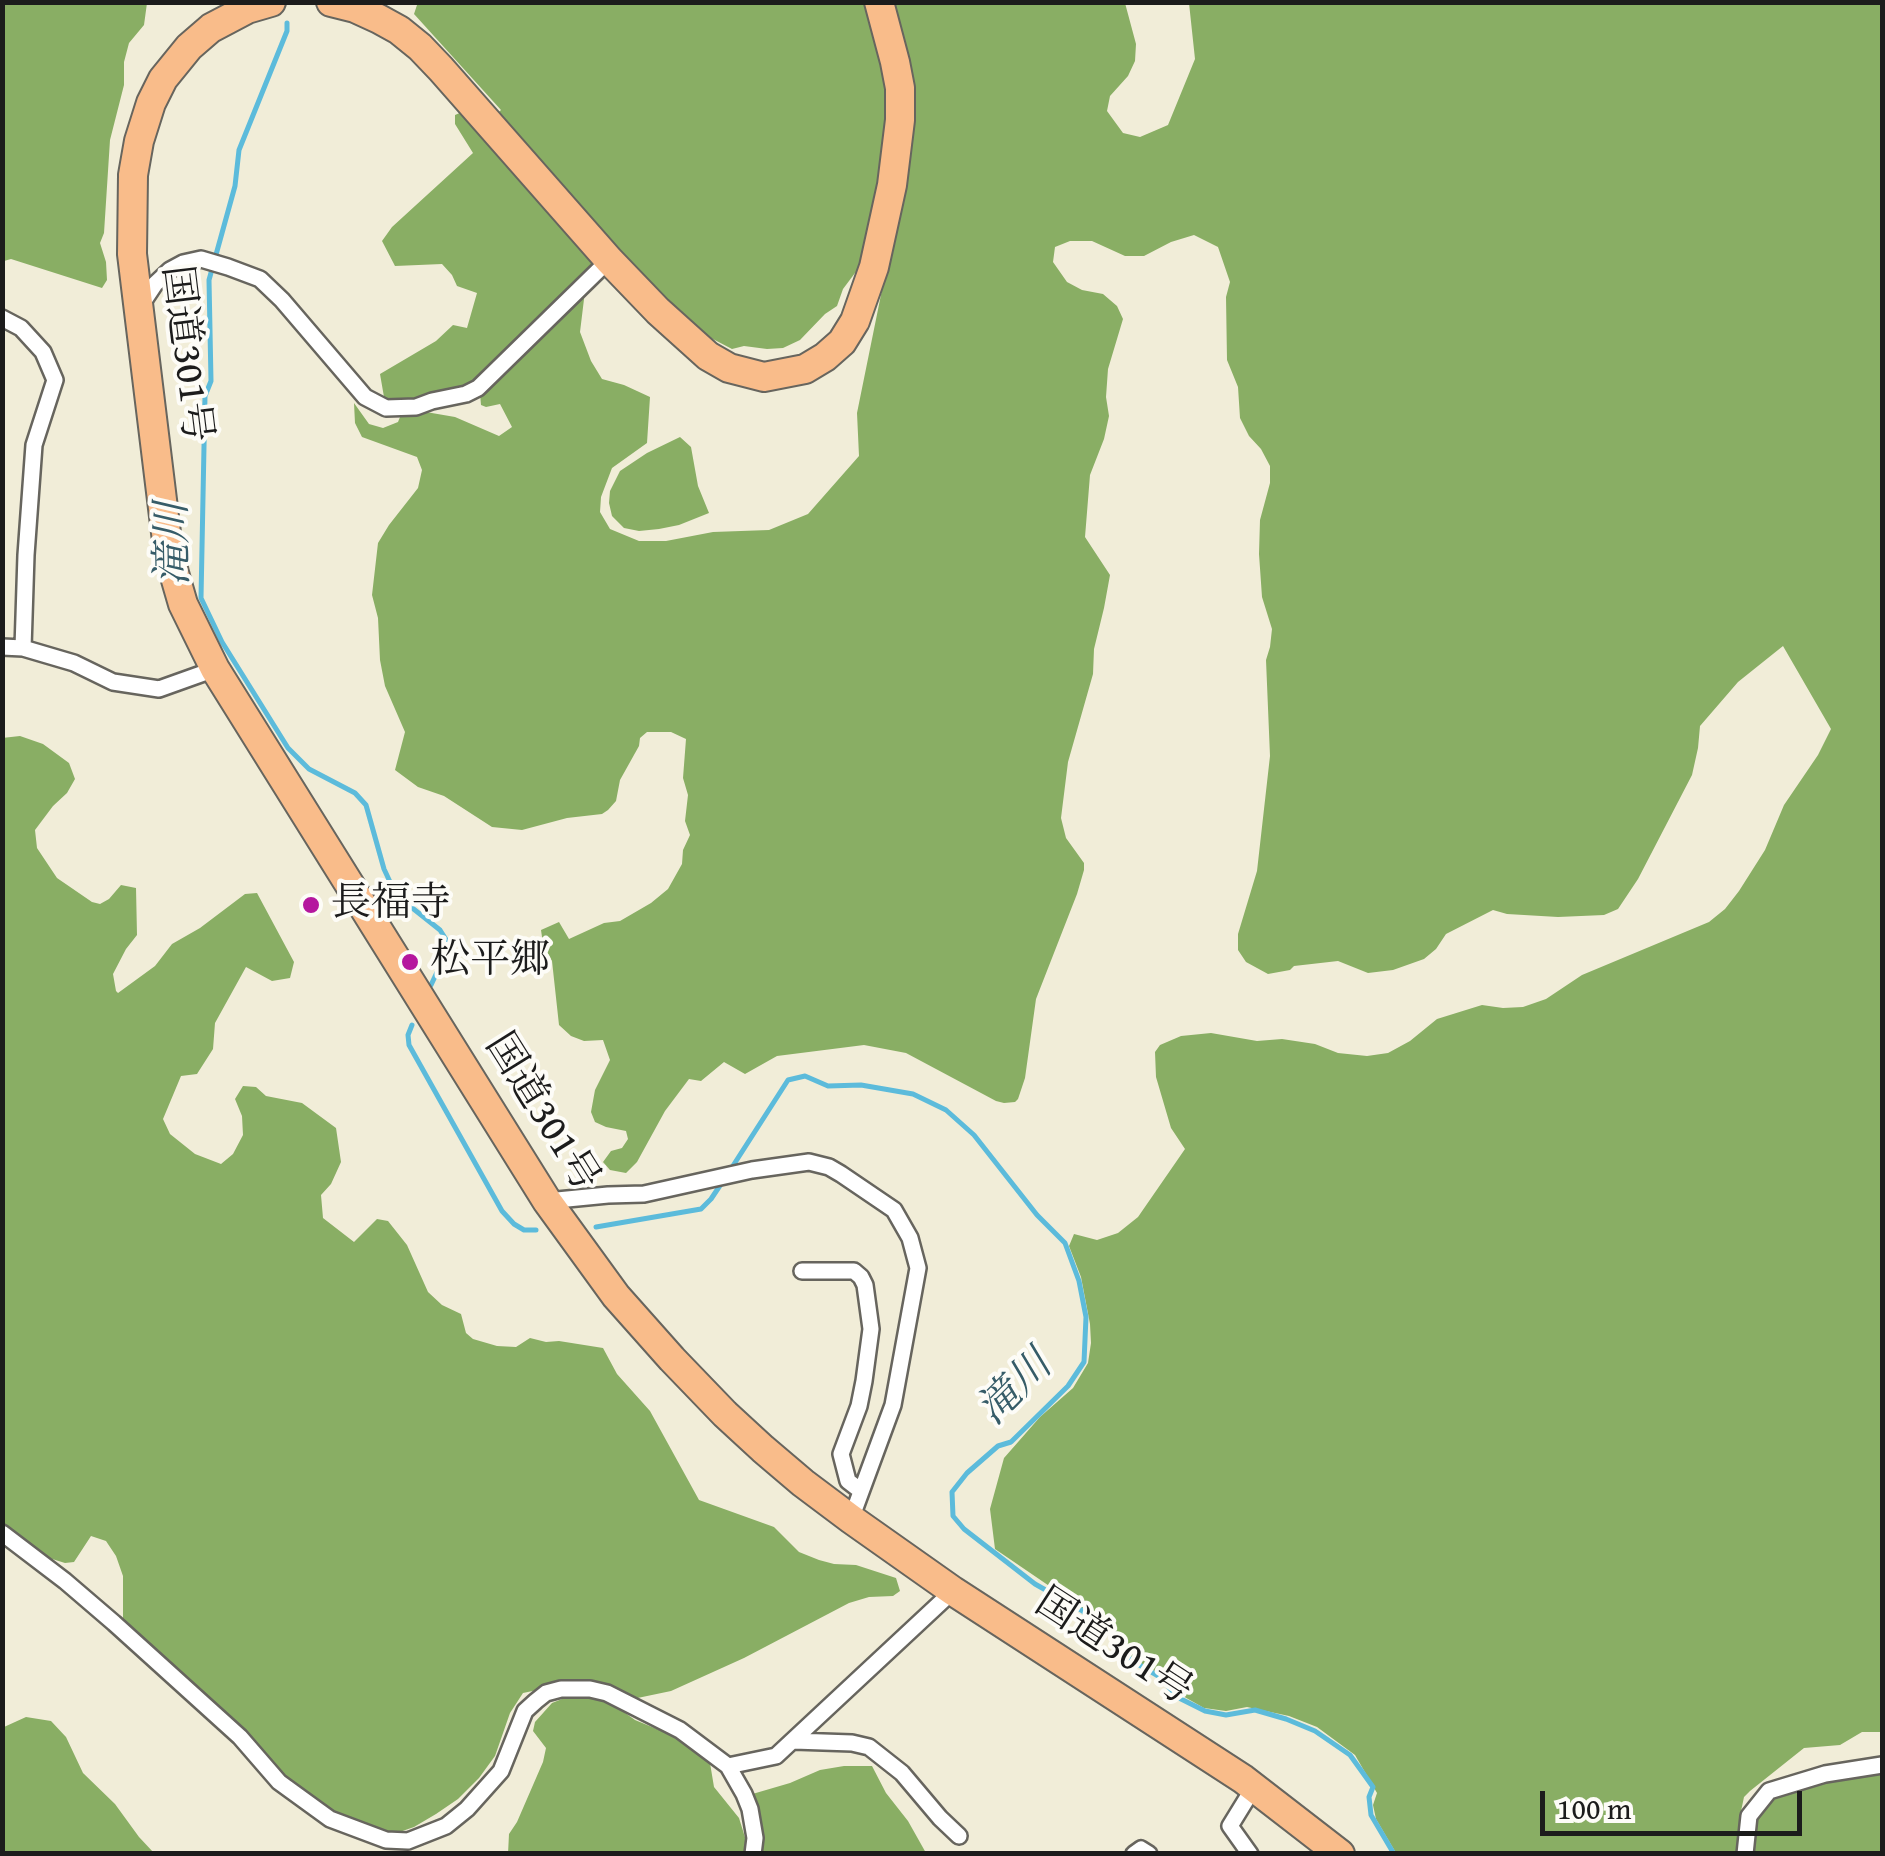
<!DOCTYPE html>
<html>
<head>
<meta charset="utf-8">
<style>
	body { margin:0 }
	#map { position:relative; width:1885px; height:1856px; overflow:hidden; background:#f1edd8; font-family:"Gentium Book Plus",serif }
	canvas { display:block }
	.frame { position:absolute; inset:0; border:5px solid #1c1c1c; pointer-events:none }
	.scale { position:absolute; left:1540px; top:1791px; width:262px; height:45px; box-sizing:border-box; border:5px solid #1c1c1c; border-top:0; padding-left:12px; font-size:30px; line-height:35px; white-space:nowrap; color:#1c1c1c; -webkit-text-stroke:8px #fdfcf7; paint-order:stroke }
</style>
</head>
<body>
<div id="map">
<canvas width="1885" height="1856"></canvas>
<div class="frame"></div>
<div class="scale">100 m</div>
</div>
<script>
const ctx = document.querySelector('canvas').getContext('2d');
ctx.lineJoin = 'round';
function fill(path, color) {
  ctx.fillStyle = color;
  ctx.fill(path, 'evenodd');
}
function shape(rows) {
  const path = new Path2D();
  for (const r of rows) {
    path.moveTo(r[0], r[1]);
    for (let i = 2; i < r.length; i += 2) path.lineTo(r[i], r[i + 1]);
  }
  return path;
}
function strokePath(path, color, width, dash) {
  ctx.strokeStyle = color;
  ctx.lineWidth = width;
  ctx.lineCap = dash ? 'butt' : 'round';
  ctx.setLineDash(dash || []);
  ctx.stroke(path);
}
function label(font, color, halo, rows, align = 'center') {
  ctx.font = font + ' "Gentium Book Plus","Noto Serif JP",serif';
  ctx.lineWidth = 8;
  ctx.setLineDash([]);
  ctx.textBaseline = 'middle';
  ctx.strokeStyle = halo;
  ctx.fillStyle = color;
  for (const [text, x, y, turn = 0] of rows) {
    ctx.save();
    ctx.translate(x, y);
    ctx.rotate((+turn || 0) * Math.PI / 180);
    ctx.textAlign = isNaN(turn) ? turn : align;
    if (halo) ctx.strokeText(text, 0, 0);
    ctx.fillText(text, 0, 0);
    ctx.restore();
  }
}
fill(shape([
	[3,2,147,3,144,25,129,43,124,62,124,85,110,140,104,233,100,243,106,262,107,280,102,288,11,259,4,261,3,264],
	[418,2,866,3,885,62,889,125,864,261,843,289,837,306,825,314,800,340,783,348,767,349,744,346,732,349,709,337,686,319,646,280,497,114,501,110,414,14],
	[893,3,1125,3,1136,44,1135,61,1128,76,1110,96,1107,111,1123,133,1140,137,1168,125,1195,59,1189,3,1882,3,1882,1732,1862,1732,1840,1745,1804,1748,1750,1791,1744,1797,1740,1816,1739,1853,1396,1853,1376,1819,1373,1805,1377,1793,1355,1755,1317,1727,1289,1716,1247,1707,1226,1711,1204,1708,1174,1691,1162,1675,1132,1659,1121,1645,1115,1632,1108,1626,995,1549,990,1509,1004,1458,1040,1417,1073,1388,1088,1363,1091,1343,1090,1324,1081,1277,1069,1246,1074,1234,1097,1240,1118,1233,1138,1217,1185,1149,1171,1128,1156,1077,1155,1052,1160,1045,1181,1036,1211,1033,1257,1041,1282,1039,1315,1044,1338,1053,1367,1056,1388,1053,1410,1041,1437,1019,1482,1005,1503,1008,1523,1007,1546,999,1582,975,1709,922,1725,909,1739,891,1765,850,1784,805,1818,755,1831,729,1783,646,1738,682,1700,726,1698,748,1692,775,1638,879,1618,909,1604,915,1558,917,1507,914,1493,910,1446,934,1436,949,1424,959,1393,970,1368,973,1338,961,1294,966,1290,970,1268,974,1246,962,1238,950,1238,934,1257,871,1270,756,1266,660,1270,647,1272,629,1262,597,1259,554,1260,520,1270,483,1270,466,1261,449,1249,436,1240,418,1238,387,1227,360,1226,297,1230,282,1218,247,1194,235,1171,242,1144,256,1125,256,1092,241,1070,241,1055,247,1053,262,1067,282,1082,290,1103,294,1117,306,1123,319,1108,369,1106,397,1109,416,1104,439,1090,475,1085,537,1110,575,1104,608,1094,649,1093,674,1068,762,1061,818,1066,838,1084,863,1084,870,1077,894,1036,999,1025,1078,1018,1099,1015,1102,1004,1103,996,1101,906,1053,864,1045,777,1056,745,1074,724,1062,701,1081,689,1079,665,1111,637,1162,626,1173,610,1170,603,1162,611,1151,622,1148,628,1139,626,1131,606,1127,595,1122,591,1112,595,1090,610,1060,603,1040,584,1041,571,1036,559,1025,552,961,543,944,541,930,559,922,569,939,604,923,620,921,651,903,668,889,682,864,683,850,690,835,685,821,688,795,683,778,686,739,671,732,647,732,640,738,639,746,620,780,616,801,608,810,602,814,567,818,522,830,492,827,444,796,418,787,395,770,405,732,385,686,380,660,378,618,372,595,378,543,389,525,418,488,422,470,417,457,362,437,355,423,354,403,369,424,383,428,398,422,402,412,426,412,455,417,499,436,512,427,500,404,486,407,481,405,480,393,585,291,580,332,591,361,602,379,624,385,650,397,647,443,612,468,601,497,600,512,610,529,639,541,666,541,713,532,769,530,808,514,859,456,857,413,900,201,911,79],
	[462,112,598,266,476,384,420,400,390,400,384,397,380,374,436,341,453,325,467,328,477,293,457,286,452,275,442,264,395,266,382,241,392,227,473,153,455,124,455,115],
	[680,437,691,447,698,486,709,513,679,525,659,529,639,531,624,528,612,516,609,503,610,491,620,471,647,453],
	[20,736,43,744,69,763,75,779,67,793,53,806,35,830,37,848,57,878,92,902,100,904,109,899,121,885,136,888,137,935,126,949,113,974,116,991,118,993,155,966,172,944,200,928,245,894,257,893,294,962,290,978,272,981,246,967,215,1023,213,1049,197,1074,181,1076,163,1119,170,1134,195,1154,221,1164,233,1154,243,1135,242,1116,235,1099,243,1086,256,1087,266,1096,302,1103,336,1128,341,1162,331,1184,321,1195,323,1218,354,1242,377,1219,388,1221,407,1245,428,1292,442,1305,461,1314,466,1333,473,1339,497,1346,516,1347,530,1338,546,1342,559,1341,603,1348,617,1374,650,1411,699,1500,774,1527,799,1552,819,1560,834,1564,856,1565,896,1578,900,1591,893,1596,869,1597,849,1603,744,1658,671,1691,628,1700,566,1684,523,1693,510,1713,495,1756,479,1778,458,1799,436,1814,414,1827,391,1835,336,1815,304,1796,123,1625,123,1576,116,1556,106,1541,91,1536,74,1562,65,1563,36,1554,3,1529,2,738],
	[567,1697,585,1697,610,1702,635,1720,664,1732,697,1750,710,1763,714,1787,739,1818,748,1847,747,1854,508,1854,509,1834,517,1822,543,1762,546,1748,533,1731,535,1722,552,1703],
	[26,1717,51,1721,66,1737,83,1773,115,1804,139,1837,154,1853,3,1853,3,1730,4,1727],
	[844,1766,872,1766,886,1793,908,1821,926,1853,758,1853,749,1795,790,1783,820,1770],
	[1882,1769,1882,1853,1750,1854,1755,1817,1779,1791]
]), '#89ae64');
strokePath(shape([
	[287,23,287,31,239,150,235,186,209,280,211,381,205,396,201,598,222,642,288,748,309,769,355,793,366,805,384,869,391,884,401,899,440,930,447,941,447,951,431,985],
	[412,1025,408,1035,409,1045,502,1211,514,1224,524,1230,536,1230],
	[729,1172,788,1080,805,1076,828,1086,861,1085,913,1094,946,1110,974,1135,1037,1215,1065,1243,1079,1281,1086,1317,1084,1362,1068,1386,1011,1442,998,1446,967,1473,952,1492,953,1516,964,1529,1035,1584,1081,1610,1112,1632,1125,1654,1134,1662,1160,1677,1177,1697,1205,1711,1226,1715,1255,1710,1286,1719,1315,1731,1350,1755,1373,1787,1369,1797,1371,1815,1394,1854],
	[596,1227,701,1209,711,1199,723,1181]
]), '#5cbbdb', 5);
const street = shape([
	[141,305,155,284,170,270,183,263,201,259,228,267,260,279,282,300,365,397,386,408,416,407,432,401,466,394,478,388,609,260],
	[2,318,21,328,43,352,55,380,34,445,26,555,23,648],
	[2,647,23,648,74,663,113,682,159,689,215,669],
	[547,1201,608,1195,644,1194,752,1170,809,1162,829,1167,841,1174,894,1210,910,1238,918,1268,893,1405,851,1519],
	[802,1271,854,1271,861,1277,865,1285,871,1329,864,1381,859,1406,841,1454,848,1481,861,1491],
	[2,1533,65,1581,114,1623,240,1737,279,1782,330,1819,386,1840,408,1841,446,1826,467,1809,501,1771,525,1711,536,1701,546,1693,561,1689,590,1689,607,1693,680,1730,728,1766,744,1794,750,1809,755,1838,753,1854],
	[794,1741,852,1743,869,1747,902,1773,940,1818,959,1836],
	[728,1766,776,1756,953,1591],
	[1134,1854,1141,1849,1149,1854],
	[1250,1854,1230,1826,1254,1787],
	[1745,1854,1749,1816,1769,1791,1825,1774,1882,1765]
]);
const highway = shape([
	[271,2,247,9,211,28,189,47,163,79,151,103,139,141,133,175,132,254,167,541,174,573,183,604,215,669,547,1201,616,1296,672,1359,725,1414,763,1449,803,1483,851,1519,953,1591,1243,1779,1340,1854],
	[331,2,355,8,379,19,399,30,420,47,441,69,609,260,658,311,708,356,729,368,764,377,805,369,825,357,842,342,855,321,874,267,892,185,900,120,900,88,895,62,879,2]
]);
strokePath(street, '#67655e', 20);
strokePath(highway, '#67655e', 32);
strokePath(street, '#fff', 15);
strokePath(highway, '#f9bc8a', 28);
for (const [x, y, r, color] of [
	[311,905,10,"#b5179e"],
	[410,962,10,"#b5179e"]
]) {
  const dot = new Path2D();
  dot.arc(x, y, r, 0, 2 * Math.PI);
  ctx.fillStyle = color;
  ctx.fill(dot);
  strokePath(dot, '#fdfcf7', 4);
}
label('40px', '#1c1c1c', '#fdfcf7', [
	["国道301号",185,354,83],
	["国道301号",541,1113,58],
	["国道301号",1113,1648,33]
]);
label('40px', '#1c1c1c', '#fdfcf7', [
	["長福寺",331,905],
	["松平郷",430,962]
], 'left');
label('italic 42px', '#365c68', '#fdfcf7', [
	["滝川",175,544,-91],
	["滝川",1016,1389,-45]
]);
</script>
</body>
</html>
